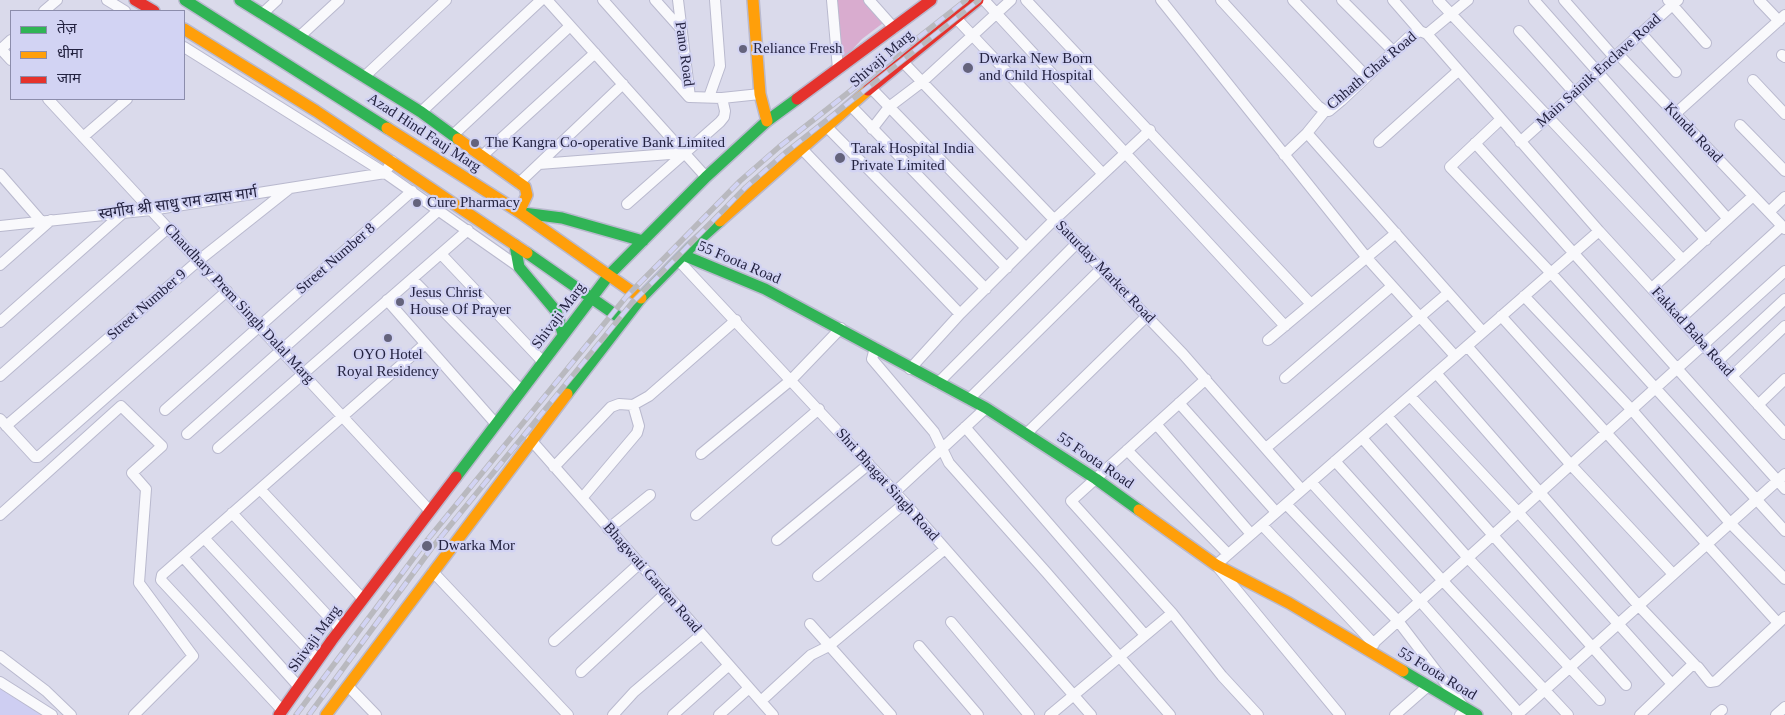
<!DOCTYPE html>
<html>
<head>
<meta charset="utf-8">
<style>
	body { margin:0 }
	#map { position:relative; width:1785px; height:715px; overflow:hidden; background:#dadaeb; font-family:"Times New Roman","Noto Sans Devanagari",serif }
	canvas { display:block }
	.legend { position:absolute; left:10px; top:10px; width:175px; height:90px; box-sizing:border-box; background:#d2d3f3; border:1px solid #8c8dac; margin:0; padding:6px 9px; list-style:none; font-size:15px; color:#242341 }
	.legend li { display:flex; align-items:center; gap:10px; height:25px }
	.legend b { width:25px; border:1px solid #8c8dac }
</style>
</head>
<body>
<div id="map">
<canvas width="1785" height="715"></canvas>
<ul class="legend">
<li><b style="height:6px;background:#30b455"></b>तेज़</li>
<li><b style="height:6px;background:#ff9f0a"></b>धीमा</li>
<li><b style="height:6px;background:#e5322d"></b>जाम</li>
</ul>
</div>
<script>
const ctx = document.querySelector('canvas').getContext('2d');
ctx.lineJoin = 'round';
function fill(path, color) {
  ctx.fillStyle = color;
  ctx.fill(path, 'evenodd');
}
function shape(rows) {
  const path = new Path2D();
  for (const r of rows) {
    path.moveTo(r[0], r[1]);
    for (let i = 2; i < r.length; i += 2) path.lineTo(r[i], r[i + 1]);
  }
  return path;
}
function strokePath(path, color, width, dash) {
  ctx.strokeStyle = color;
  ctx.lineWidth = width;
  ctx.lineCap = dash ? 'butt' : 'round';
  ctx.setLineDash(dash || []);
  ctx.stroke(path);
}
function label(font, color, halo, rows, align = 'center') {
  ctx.font = font + ' "Times New Roman","Noto Sans Devanagari",serif';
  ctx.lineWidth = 4.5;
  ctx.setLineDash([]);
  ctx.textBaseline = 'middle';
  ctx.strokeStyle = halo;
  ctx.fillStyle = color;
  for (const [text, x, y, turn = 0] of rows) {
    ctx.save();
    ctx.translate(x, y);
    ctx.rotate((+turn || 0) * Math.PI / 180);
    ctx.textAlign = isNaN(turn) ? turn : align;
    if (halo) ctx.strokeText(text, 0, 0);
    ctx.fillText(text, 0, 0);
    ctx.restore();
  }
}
fill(shape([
	[0,685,46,715,0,715]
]), '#cecef2');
fill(shape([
	[834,0,863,0,883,23,862,39,841,62]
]), '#d9accf');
const street = shape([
	[107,0,125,11],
	[547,0,706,177],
	[603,0,689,97],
	[655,0,680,28],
	[678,0,690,97,722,98,760,94],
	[832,0,838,69],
	[869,0,894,28],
	[984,0,1285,326],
	[1026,0,1311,304],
	[1161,0,1367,258,1455,356],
	[1221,0,1318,106,1325,111],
	[1293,0,1366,76],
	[1342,0,1393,51],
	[1393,0,1420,31],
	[1438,0,1683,260],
	[1534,0,1728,219],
	[1564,0,1614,57],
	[1668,0,1706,43],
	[1759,0,1779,21],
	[44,11,57,0],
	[262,14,277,0],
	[955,17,1103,174],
	[1519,31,1706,240],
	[1641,33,1676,72],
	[1427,34,1599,231,1785,434],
	[1427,34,1468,0],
	[299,37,339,0],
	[184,47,385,173,519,267],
	[0,48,11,60],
	[0,50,11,40],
	[1618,54,1785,229],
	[1782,55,1785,57],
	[902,61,1183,354,1302,490],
	[364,77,446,0],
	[1753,80,1785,114],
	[871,88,1026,248],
	[709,97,720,66,715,0],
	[48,99,430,511],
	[851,106,1007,268],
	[421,112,541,0],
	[1675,114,1785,15],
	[1500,120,1450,167,1551,273,1785,531],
	[1740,125,1785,171],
	[827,127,986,289],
	[872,129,889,107,922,82,1011,0],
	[1307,133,1483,332],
	[453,135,570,26],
	[83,137,127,99],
	[1379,142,1458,71],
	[1520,142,1678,0],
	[1475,143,1785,489],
	[802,149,960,314],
	[1284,155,1307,133,1325,111,1329,111,1341,101,1409,37,1420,31,1427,34],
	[482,156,595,53],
	[539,164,683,153],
	[0,174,41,221],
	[519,183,623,84],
	[627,204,720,122,724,117,725,111,722,98],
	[1769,212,1785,197],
	[0,226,151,210,385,173,392,161],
	[441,254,543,362],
	[678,260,905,503,1091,715],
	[0,265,51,220],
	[412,279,521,390],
	[1652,288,1753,196],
	[1524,296,1632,410,1730,523,1785,579],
	[387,300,496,424],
	[1501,316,1778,623],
	[1680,319,1782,226],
	[0,322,123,213],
	[1268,340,1396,233],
	[1467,346,1571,465,1673,574],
	[875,348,872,359,934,432,949,463,1046,572,1170,715],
	[1718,361,1785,299],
	[910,369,960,314,1055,219,1150,130],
	[1436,373,1638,605,1695,665],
	[0,376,168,228],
	[1732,376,1785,326],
	[1285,378,1392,286],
	[1206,379,1071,501,1172,613,1222,676,1258,715],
	[938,383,1077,243],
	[1410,396,1518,512,1672,684],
	[969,399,1102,268],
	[1179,403,1276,512],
	[1758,405,1785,379],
	[165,410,412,191],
	[1387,416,1626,685],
	[0,419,35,457,38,457,227,291],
	[1156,424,1251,534],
	[6,426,198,261,290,188],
	[965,427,1145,635],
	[187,434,439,210],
	[1026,434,1147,316],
	[1362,438,1468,558,1600,700],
	[531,440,773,715],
	[218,448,468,230],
	[1266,448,1448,293],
	[1127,450,1228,554],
	[701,454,791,380,841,328],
	[1335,461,1443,581,1568,715],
	[554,467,611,407,619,404,633,405,649,396,736,320],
	[1311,482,1420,601,1519,713],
	[260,489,363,599],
	[895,492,986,408],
	[583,497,637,433,639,426,633,405],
	[1286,504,1398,621,1466,710,1460,715],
	[232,513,340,629],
	[0,515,121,406,162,446,132,473,146,489,139,583,193,656,134,715],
	[696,515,819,409],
	[1262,525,1374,644],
	[608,529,650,495],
	[204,538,318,660],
	[777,540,869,464],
	[183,557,299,687],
	[433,572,568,715],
	[818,576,905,503],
	[951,622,1029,715],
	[810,624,891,715],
	[554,641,639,564],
	[919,646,978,715],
	[1367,649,1785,271],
	[0,656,46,691,71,715],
	[581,672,665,594],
	[0,682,52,715],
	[348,686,376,715],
	[761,701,811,655,829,646,945,549],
	[282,710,161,580,162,575,425,344],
	[613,715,634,692,701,635],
	[673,715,729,665],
	[719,715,749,688],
	[1050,715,1172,613],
	[1340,715,1216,565,1599,231],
	[1395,715,1428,686],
	[1517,715,1785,474],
	[1640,715,1692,665,1698,667,1710,682,1716,681,1785,617],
	[1716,715,1722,710],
	[1776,715,1785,707]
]);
const fast = shape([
	[185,0,387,128],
	[240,0,421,112,458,139],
	[523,213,562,218,643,241],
	[515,245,519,267,556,311,563,334],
	[527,253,623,320],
	[683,255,765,289,986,408,1096,479,1139,510],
	[567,394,641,298,691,247,720,221],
	[456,477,609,275,706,177,767,121,797,99],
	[1403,671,1477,715]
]);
const slow = shape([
	[753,0,760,94,767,121],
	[184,29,316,111,527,253],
	[387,128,519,212,641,298],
	[458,139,525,187,527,195,519,212],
	[720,221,868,90],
	[1139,510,1216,565,1289,603,1403,671],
	[326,715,567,394]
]);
const jam = shape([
	[135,0,154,11],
	[868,90,978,0],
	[797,99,931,0],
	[279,715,332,640,456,477]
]);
strokePath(street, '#b9b9ce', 12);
strokePath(fast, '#b9b9ce', 14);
strokePath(slow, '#b9b9ce', 14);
strokePath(jam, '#b9b9ce', 14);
strokePath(street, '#f9f9fc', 10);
strokePath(fast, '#30b455', 11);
strokePath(slow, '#ff9f0a', 11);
strokePath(jam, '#e5322d', 11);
const rail = shape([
	[296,715,424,544,626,297,740,181,779,147,966,0],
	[309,715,431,549,632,303,746,187,785,153,979,0]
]);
strokePath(rail, '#b9b9bf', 5.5);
strokePath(rail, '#d2d3f3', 4, [11]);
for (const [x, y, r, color] of [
	[743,49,5,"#64637c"],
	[968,68,6,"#64637c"],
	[475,143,5,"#64637c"],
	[840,158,6,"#64637c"],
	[417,203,5,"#64637c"],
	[400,302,5,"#64637c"],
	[388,338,5,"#64637c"],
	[427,546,6,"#64637c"]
]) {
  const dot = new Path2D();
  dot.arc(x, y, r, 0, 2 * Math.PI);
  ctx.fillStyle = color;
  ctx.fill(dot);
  strokePath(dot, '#d2d3f3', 2);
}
label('15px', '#242341', '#d2d3f3', [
	["Reliance Fresh",753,49],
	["Dwarka New Born",979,59],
	["and Child Hospital",979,76],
	["The Kangra Co-operative Bank Limited",485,143],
	["Tarak Hospital India",851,149],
	["Private Limited",851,166],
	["Cure Pharmacy",427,203],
	["Jesus Christ",410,293],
	["House Of Prayer",410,310],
	["OYO Hotel",388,355,"center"],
	["Royal Residency",388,372,"center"],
	["Dwarka Mor",438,546]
], 'left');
label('15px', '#242341', '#d2d3f3', [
	["Pano Road",684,54,82],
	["Shivaji Marg",882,59,-41],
	["Chhath Ghat Road",1372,71,-40],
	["Main Sainik Enclave Road",1599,71,-42],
	["Azad Hind Fauj Marg",424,133,33],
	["Kundu Road",1693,133,46],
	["स्वर्गीय श्री साधु राम व्यास मार्ग",178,204,-8],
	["Street Number 8",336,259,-41],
	["55 Foota Road",739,263,23],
	["Saturday Market Road",1105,272,46],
	["Chaudhary Prem Singh Dalal Marg",239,304,47],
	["Street Number 9",147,305,-41],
	["Shivaji Marg",559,316,-53],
	["Fakkad Baba Road",1692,332,48],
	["55 Foota Road",1095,461,34],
	["Shri Bhagat Singh Road",887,485,48],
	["Bhagwati Garden Road",652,578,49],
	["Shivaji Marg",315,639,-54],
	["55 Foota Road",1437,674,31]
]);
</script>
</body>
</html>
